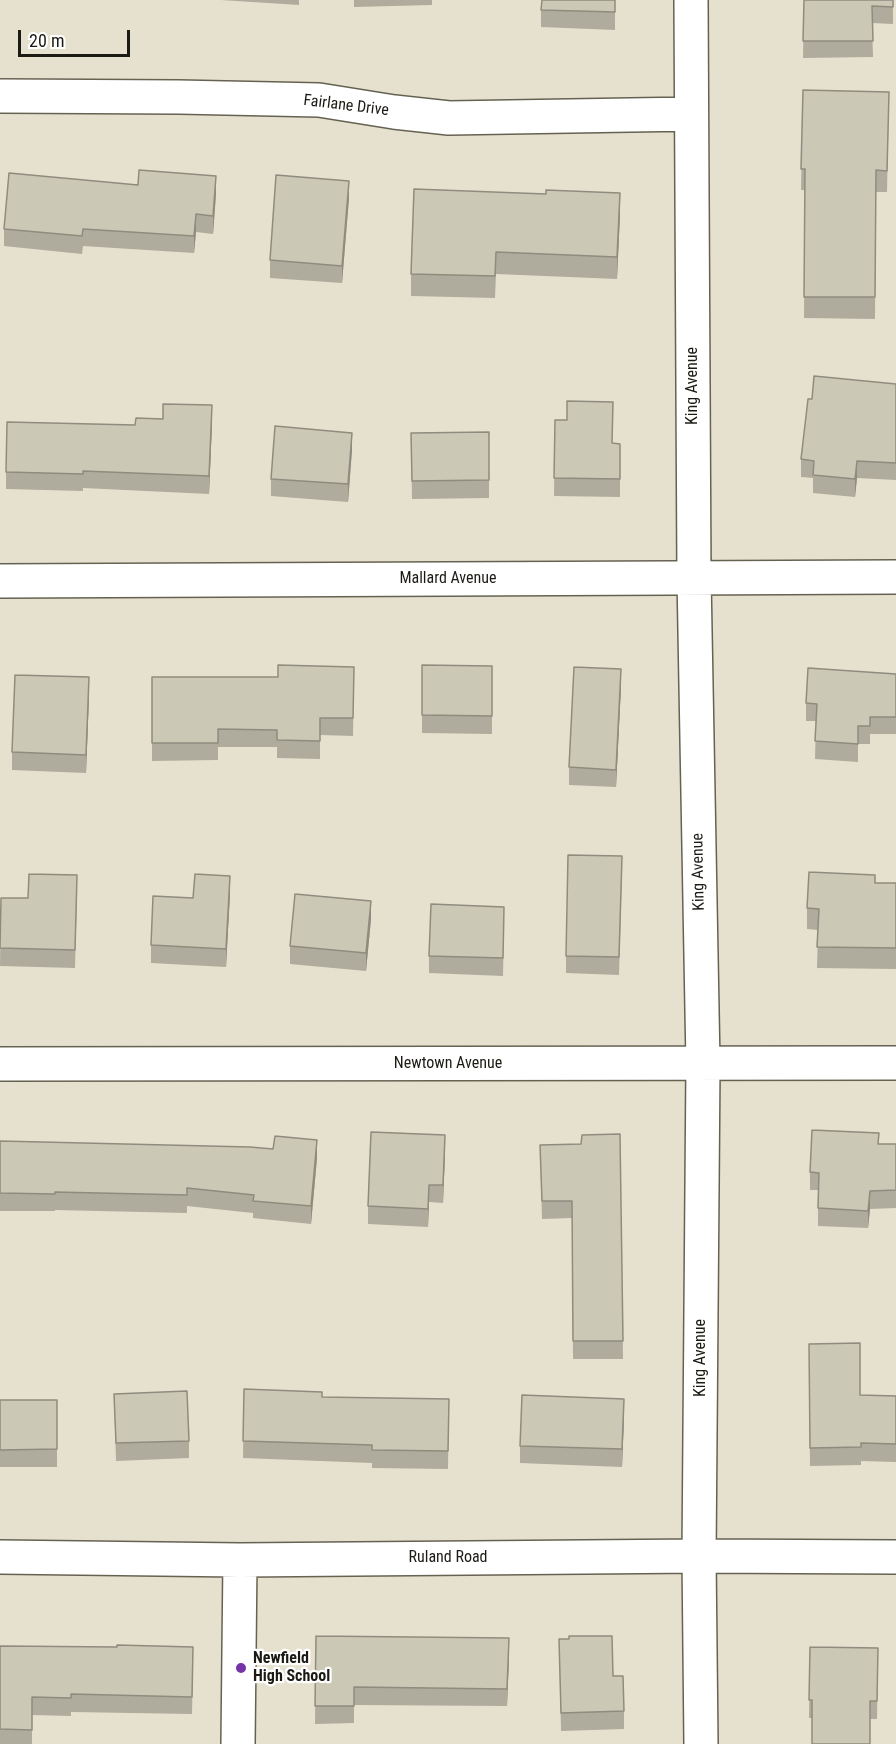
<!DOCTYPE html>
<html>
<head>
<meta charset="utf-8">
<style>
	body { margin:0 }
	#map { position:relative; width:896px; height:1744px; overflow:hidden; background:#e6e1cf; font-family:"Roboto Condensed",sans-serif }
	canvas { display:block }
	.scale { position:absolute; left:18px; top:30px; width:112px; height:27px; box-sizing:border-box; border:3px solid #1c1a14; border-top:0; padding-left:8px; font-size:18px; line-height:21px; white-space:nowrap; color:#1c1a14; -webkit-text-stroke:4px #fff; paint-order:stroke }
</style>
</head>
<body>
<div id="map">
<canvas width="896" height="1744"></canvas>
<div class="scale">20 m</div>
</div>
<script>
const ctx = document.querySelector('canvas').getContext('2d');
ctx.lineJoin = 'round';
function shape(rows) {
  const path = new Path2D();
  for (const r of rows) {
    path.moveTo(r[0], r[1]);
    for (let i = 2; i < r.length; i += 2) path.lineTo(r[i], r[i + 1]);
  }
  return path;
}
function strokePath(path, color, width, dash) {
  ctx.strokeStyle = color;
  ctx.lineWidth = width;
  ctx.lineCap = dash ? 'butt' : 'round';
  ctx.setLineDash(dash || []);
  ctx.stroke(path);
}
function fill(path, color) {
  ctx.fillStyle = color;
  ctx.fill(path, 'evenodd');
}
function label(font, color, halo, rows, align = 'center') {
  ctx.font = font + ' "Roboto Condensed",sans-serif';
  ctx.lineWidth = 4.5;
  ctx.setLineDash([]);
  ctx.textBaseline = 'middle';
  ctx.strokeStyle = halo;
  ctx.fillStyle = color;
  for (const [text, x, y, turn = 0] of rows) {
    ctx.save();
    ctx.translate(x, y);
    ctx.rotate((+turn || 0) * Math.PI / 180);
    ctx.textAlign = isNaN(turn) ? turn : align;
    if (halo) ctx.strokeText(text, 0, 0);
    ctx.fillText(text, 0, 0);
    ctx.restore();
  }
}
const minor = shape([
	[691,0,694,577,703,1064,699,1556,701,1744],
	[0,96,179,97,319,100,394,112,449,118,691,114],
	[0,581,896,577],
	[0,1064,896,1063],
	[0,1557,240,1560,699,1556,896,1557],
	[238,1744,240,1560]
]);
strokePath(minor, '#666252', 36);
strokePath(minor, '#fff', 33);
fill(shape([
	[221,0,299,0,299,5],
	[354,0,432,0,432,5,354,7],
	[615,0,615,30,541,27,541,10],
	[804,0,893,0,893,24,872,23,873,57,803,58],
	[803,90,889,92,887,192,876,192,875,319,804,318,805,190,801,190],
	[216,194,213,234,196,232,194,253,83,246,82,254,4,246,4,229],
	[349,198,342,283,270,278,270,260],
	[620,215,617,279,496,274,495,298,411,296,411,274],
	[896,384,896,480,857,478,855,497,813,493,813,478,801,477,801,459,812,399],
	[613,402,612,443,620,444,620,497,554,496,555,420,567,420],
	[212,423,209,494,83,488,83,491,6,489,6,472,135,425],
	[489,432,489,498,412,499,411,433],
	[352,450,348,502,271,496,271,479],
	[422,665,492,666,492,734,422,733],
	[354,667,353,736,320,735,320,759,277,758,277,747,218,747,218,760,152,761,152,677,278,677],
	[896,674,896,734,870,734,870,744,858,744,858,762,815,759,816,721,806,721,806,703],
	[621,687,616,787,569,785,569,767],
	[89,695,86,773,12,770,12,752],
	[622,874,619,975,566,973,566,956],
	[875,883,896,883,896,969,817,968,818,930,807,929,807,908],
	[77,893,75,968,0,966,1,898,28,898],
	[230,894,226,967,151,963,151,945,193,898],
	[371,919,366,971,290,964,290,946],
	[504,924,503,976,429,973,429,956],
	[620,1134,623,1359,573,1359,572,1218,542,1219,540,1145,581,1144],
	[0,1141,317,1158,311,1224,253,1218,253,1213,187,1206,187,1213,55,1210,55,1211,0,1211],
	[879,1144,896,1144,896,1208,870,1209,868,1228,818,1226,818,1190,810,1190,810,1172],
	[445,1152,443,1203,429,1202,428,1227,368,1224,368,1206],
	[809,1344,860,1395,896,1396,896,1462,861,1461,861,1465,810,1466],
	[244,1389,322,1397,449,1399,448,1469,372,1468,372,1463,243,1458],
	[114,1394,189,1441,189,1458,116,1461],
	[0,1400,57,1400,57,1467,0,1467],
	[624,1417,622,1467,520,1463,520,1446],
	[316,1636,509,1656,507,1706,354,1705,354,1723,315,1724],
	[559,1639,613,1676,624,1711,624,1729,561,1731],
	[0,1646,193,1664,192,1714,71,1712,71,1716,32,1715,32,1744,0,1744],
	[810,1647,878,1648,877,1719,809,1718]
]), '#afac9d');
fill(shape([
	[216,176,216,194,213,234,213,216],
	[349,181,349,198,342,283,342,266],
	[620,193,620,215,617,279,617,257],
	[196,214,196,232,194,253,194,236],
	[212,405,212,423,209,494,209,476],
	[352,433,352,450,348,502,348,484],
	[857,461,857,478,855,497,855,479],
	[621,669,621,687,616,787,616,770],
	[89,677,89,695,86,773,86,755],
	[230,876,230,894,226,967,226,949],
	[371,901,371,919,366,971,366,953],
	[445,1135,445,1152,443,1203,443,1185],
	[317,1140,317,1158,311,1224,311,1206],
	[429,1185,429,1202,428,1227,428,1209],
	[870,1191,870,1209,868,1228,868,1211],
	[624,1399,624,1417,622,1467,622,1449],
	[509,1638,509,1656,507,1706,507,1689]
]), '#8f8c7f');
const building = shape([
	[542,0,615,0,615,12,541,10,542,0],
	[804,0,893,0,893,7,872,6,873,41,803,41,804,0],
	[803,90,889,92,887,171,876,170,875,297,804,297,805,169,801,169,803,90],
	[139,170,216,176,213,216,196,214,194,236,83,229,82,236,4,229,9,173,138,185,139,170],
	[276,175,349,181,342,266,270,260,276,175],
	[414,189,546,194,546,190,620,193,617,257,496,252,495,276,411,274,414,189],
	[814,376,896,384,896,463,857,461,855,479,813,475,814,461,801,459,808,399,812,399,814,376],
	[567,401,613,402,612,443,620,444,620,479,554,478,555,420,567,420,567,401],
	[163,404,212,405,209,476,83,471,83,474,6,472,7,422,135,425,136,418,163,419,163,404],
	[275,426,352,433,348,484,271,479,275,426],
	[489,432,489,480,412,481,411,433,489,432],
	[278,665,354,667,353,718,320,718,320,741,277,740,277,730,218,729,218,743,152,743,152,677,278,677,278,665],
	[422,665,492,666,492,716,422,715,422,665],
	[574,667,621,669,616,770,569,767,574,667],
	[808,668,896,674,896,717,870,717,870,726,858,726,858,744,815,741,817,704,806,703,808,668],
	[15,675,89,677,86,755,12,752,15,675],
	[568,855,622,856,619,957,566,956,568,855],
	[809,872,875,875,875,883,896,883,896,948,817,947,819,909,807,908,809,872],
	[29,874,77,875,75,950,0,948,1,898,28,898,29,874],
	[195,874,230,876,226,949,151,945,153,896,193,898,195,874],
	[295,894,371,901,366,953,290,946,295,894],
	[431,904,504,907,503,958,429,956,431,904],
	[812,1130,879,1133,878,1144,896,1144,896,1190,870,1191,868,1211,818,1208,819,1173,810,1172,812,1130],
	[371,1132,445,1135,443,1185,429,1185,428,1209,368,1206,371,1132],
	[620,1134,623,1341,573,1341,572,1201,542,1201,540,1145,581,1144,582,1135,620,1134],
	[275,1136,317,1140,311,1206,253,1201,254,1195,187,1188,187,1195,55,1192,55,1194,0,1193,0,1141,250,1147,273,1149,275,1136],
	[860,1343,860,1395,896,1396,896,1444,861,1443,861,1447,810,1448,809,1344,860,1343],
	[244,1389,322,1392,322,1397,449,1399,448,1451,372,1450,372,1445,243,1441,244,1389],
	[187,1391,189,1441,116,1443,114,1394,187,1391],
	[522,1395,624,1399,622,1449,520,1446,522,1395],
	[0,1400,57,1400,57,1449,0,1450,0,1400],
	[316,1636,509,1638,507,1689,354,1687,354,1706,315,1706,316,1636],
	[569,1636,612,1636,613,1676,623,1676,624,1711,561,1713,559,1639,569,1639,569,1636],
	[117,1645,193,1647,192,1697,71,1694,71,1698,32,1697,32,1730,0,1729,0,1646,117,1647,117,1645],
	[810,1647,878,1648,877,1701,870,1701,870,1744,812,1744,812,1700,809,1700,810,1647]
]);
fill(building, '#ccc8b6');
strokePath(building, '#8f8c7f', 1.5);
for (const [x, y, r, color] of [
	[241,1668,6,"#7533a8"]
]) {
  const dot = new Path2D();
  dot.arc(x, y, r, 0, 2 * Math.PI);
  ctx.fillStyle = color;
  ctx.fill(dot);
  strokePath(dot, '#fff', 2);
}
label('16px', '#1c1a14', '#fff', [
	["Fairlane Drive",346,106,7],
	["King Avenue",693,386,-90],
	["Mallard Avenue",448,579],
	["King Avenue",699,872,-91],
	["Newtown Avenue",448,1064],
	["King Avenue",701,1358,-90],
	["Ruland Road",448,1558]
]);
label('bold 16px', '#1c1a14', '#fff', [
	["Newfield",253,1659],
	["High School",253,1677]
], 'left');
</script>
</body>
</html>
